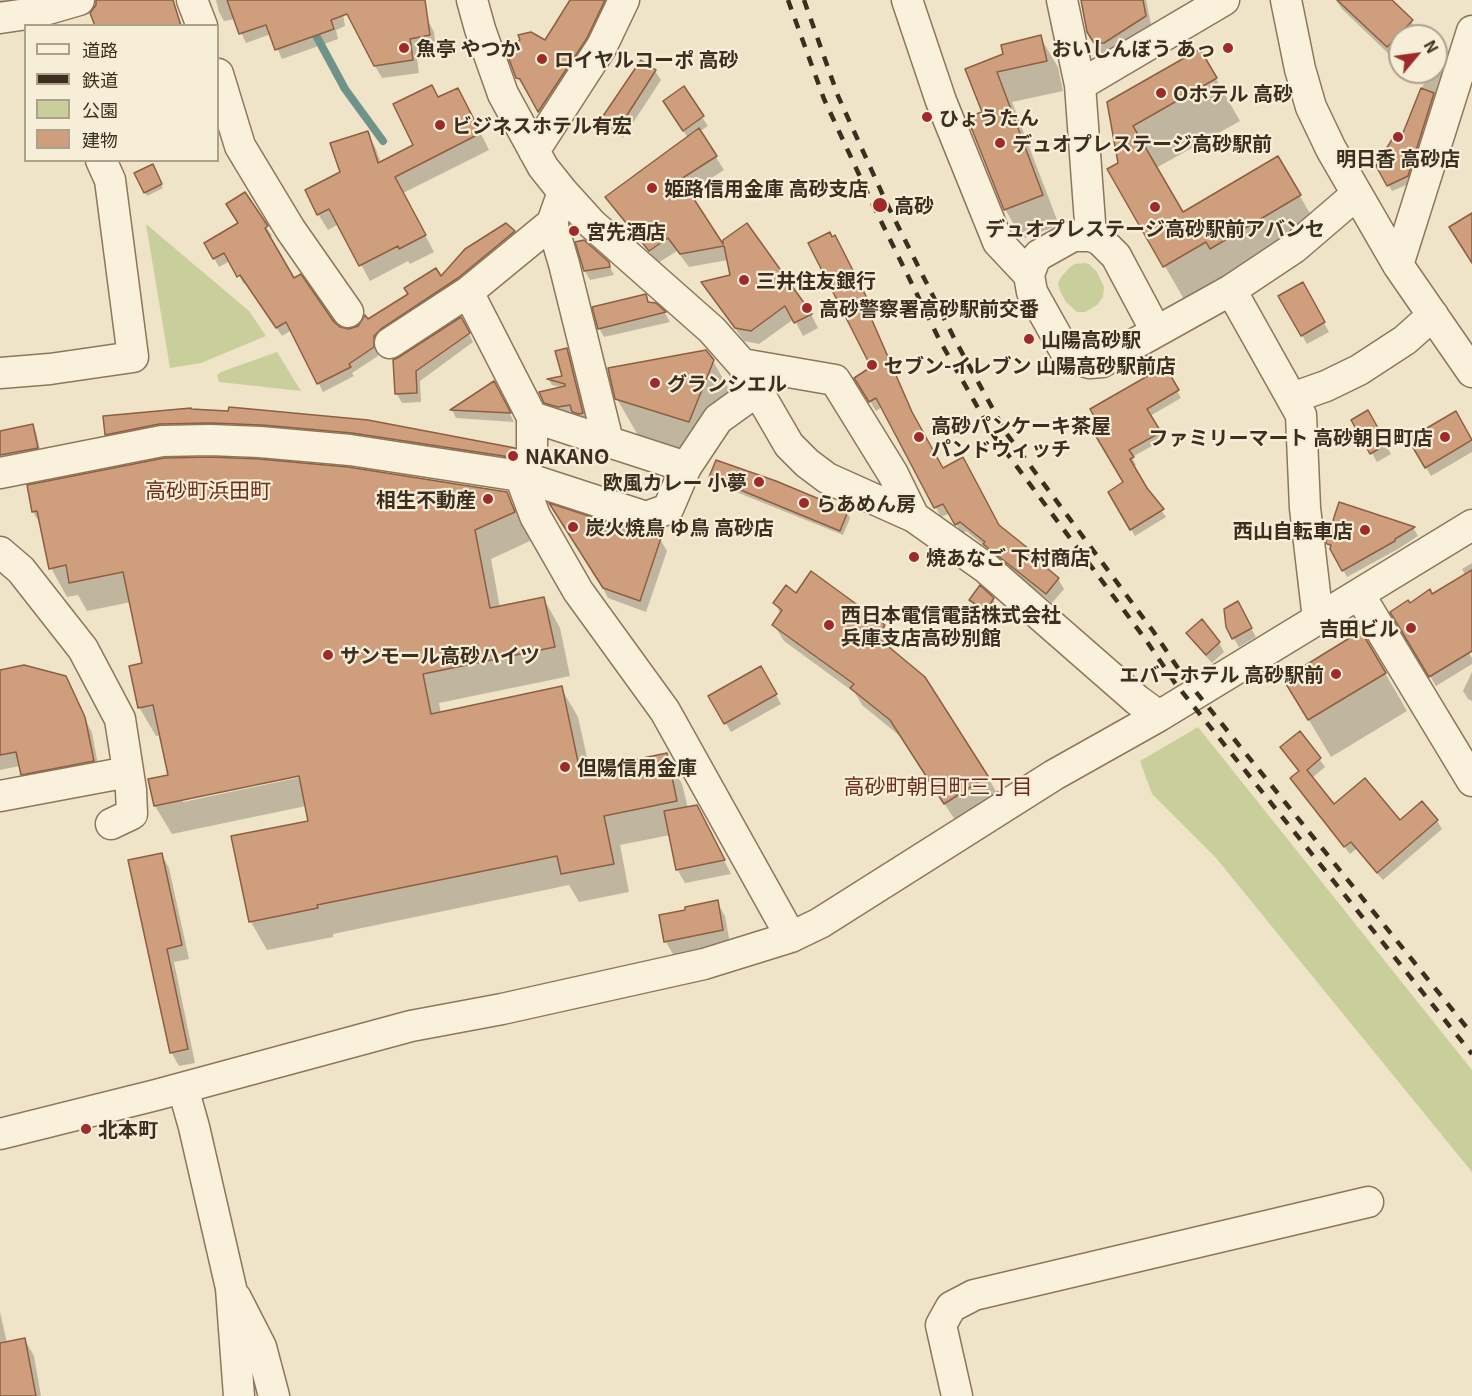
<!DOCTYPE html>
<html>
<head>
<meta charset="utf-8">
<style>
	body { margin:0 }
	#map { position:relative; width:1472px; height:1396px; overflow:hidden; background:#f0e4c8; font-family:Georgia,"Noto Sans JP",serif }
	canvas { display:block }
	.legend { position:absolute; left:24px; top:24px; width:195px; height:138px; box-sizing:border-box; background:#f7eed8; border:2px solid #ada18e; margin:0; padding:8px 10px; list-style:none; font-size:18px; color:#3d2e20 }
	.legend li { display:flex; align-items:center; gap:12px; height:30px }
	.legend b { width:30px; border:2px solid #ada18e }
	.north { position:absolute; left:1388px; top:24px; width:60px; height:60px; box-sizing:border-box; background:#f7eed8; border:2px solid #ada18e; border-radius:50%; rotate:61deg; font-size:16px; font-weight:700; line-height:24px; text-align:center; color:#3d2e20 }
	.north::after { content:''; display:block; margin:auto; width:21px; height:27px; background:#9e2a2b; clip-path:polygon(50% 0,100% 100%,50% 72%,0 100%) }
</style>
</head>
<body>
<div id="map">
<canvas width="1472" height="1396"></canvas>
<ul class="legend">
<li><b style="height:8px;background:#faf1dc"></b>道路</li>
<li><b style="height:8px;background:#3d2e20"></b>鉄道</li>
<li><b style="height:16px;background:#c9cf9b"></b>公園</li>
<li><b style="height:16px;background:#cf9f7d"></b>建物</li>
</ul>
<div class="north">N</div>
</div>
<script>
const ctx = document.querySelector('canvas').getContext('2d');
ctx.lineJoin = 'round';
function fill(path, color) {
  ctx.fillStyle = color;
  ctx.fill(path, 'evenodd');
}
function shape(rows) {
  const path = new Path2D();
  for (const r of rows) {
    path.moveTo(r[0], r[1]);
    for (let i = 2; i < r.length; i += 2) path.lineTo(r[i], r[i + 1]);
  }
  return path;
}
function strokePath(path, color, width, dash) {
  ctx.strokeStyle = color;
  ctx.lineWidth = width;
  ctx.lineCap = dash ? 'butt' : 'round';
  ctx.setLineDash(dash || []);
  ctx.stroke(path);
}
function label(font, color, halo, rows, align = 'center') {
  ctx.font = font + ' Georgia,"Noto Sans JP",serif';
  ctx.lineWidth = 4.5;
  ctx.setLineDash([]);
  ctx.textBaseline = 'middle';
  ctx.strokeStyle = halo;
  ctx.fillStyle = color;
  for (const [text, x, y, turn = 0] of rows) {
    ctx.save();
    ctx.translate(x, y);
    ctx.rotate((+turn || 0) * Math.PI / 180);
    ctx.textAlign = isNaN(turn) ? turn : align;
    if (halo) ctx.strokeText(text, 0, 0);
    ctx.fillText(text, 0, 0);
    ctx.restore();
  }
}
fill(shape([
	[146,224,249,311,266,336,201,363,170,368],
	[1084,263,1089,264,1097,272,1104,287,1103,297,1097,305,1085,312,1077,312,1066,302,1060,291,1058,283,1061,277,1070,267,1075,264],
	[277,352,301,391,219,382,217,375,221,372],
	[1198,727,1472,1070,1472,1172,1216,858,1152,794,1140,761]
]), '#c9cf9b');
fill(shape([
	[0,0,40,0,0,19],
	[129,0,173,0,182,26,96,26],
	[216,0,345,0,341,1,345,26,336,30,338,39,282,59,271,34,246,43,235,19,224,21,219,12],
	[571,0,601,0,603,2,619,29,555,138,517,77,546,43],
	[1082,0,1146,0,1152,29,1103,55,1088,32],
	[1336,0,1389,0,1411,21,1419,35,1400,36,1400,55,1395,60,1342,9],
	[427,19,434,32,436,48,416,51,419,73,382,78,375,66],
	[1040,37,1058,67,1063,91,1012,102,1059,225,1022,239,1005,209,984,112,967,69,1005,55],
	[1438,46,1450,61,1411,183,1392,191,1378,166,1404,135,1428,72,1436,72,1436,52],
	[1200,51,1240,121,1156,168,1182,214,1278,158,1324,238,1189,308,1109,169,1119,163,1108,103],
	[655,71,661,80,623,138,608,128,603,119],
	[683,89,708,126,700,131,724,170,688,193,726,251,811,314,818,328,803,336,794,319,759,344,744,341,703,283,731,276,728,260,689,267,677,251,658,263,615,210,607,197,688,138,670,110],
	[438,99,467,105,489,150,403,193,434,252,410,264,408,261,370,281,339,224,328,230,318,214,367,133,376,149,381,163,415,145],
	[152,166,163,188,147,196,136,174],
	[245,194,272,236,269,237,294,281,333,323,340,329,349,331,359,327,441,278,506,225,514,232,519,240,378,345,378,356,352,373,354,376,323,392,292,330,282,336,246,283,244,284,230,261,219,267,206,244,240,224],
	[840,246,873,312,869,314,918,424,943,470,999,527,1043,562,1049,571,1058,579,1064,589,1052,603,991,554,987,548,966,531,962,534,950,513,941,517,882,407,876,411,856,378,873,368],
	[608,263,614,275,590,280,585,271],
	[1302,284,1329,332,1307,344,1280,296],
	[645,296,649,303,655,305,665,313,670,322,604,337,599,328],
	[466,328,473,342,420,381,421,402,402,403,397,394,395,361],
	[566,349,570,355,586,419,577,418,573,411,563,413,549,409,541,393,564,388,552,385,549,380,564,377],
	[713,361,735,400,710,459,639,437,617,399],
	[1164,368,1181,398,1150,416,1163,440,1132,457,1136,465,1133,467,1145,488,1166,517,1135,536,1110,492,1125,483,1096,434],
	[498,391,514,422,456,418,452,410],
	[1367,412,1391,454,1377,462,1353,420],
	[1455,413,1472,442,1472,452,1431,476,1410,440],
	[104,417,368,422,514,450,516,454,513,461,109,439,106,434],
	[32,426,36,432,41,454,0,462,0,433],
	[711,477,847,512,850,518,843,535,714,483],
	[28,487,506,493,523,522,530,541,491,559,500,608,544,599,560,628,570,676,439,703,441,713,561,688,578,717,590,771,666,755,682,784,688,808,704,821,731,874,685,883,677,869,670,835,620,845,629,892,579,902,569,885,333,934,333,937,267,950,251,922,233,837,309,822,306,806,172,834,155,806,170,776,161,735,156,736,139,707,144,664,131,602,87,611,78,595,67,597,51,568,42,527,33,512],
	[306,773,306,776,183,802,183,799],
	[1340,504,1414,529,1418,536,1398,549,1347,577,1328,543],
	[660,539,667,551,646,612,608,598,601,584],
	[1472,563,1472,633,1469,653,1472,658,1472,664,1436,686,1392,613,1432,596,1466,576,1462,569],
	[812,573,884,626,894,643,889,649,987,776,997,793,955,820,901,737,862,705,855,693,784,641,774,625,781,615,775,603,796,595],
	[993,599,995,603,989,614,974,604,971,600],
	[1237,603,1256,637,1239,647,1227,627],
	[1188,633,1219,643,1224,652,1212,663,1193,642],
	[761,668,781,704,731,732,710,696],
	[0,671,65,677,92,733,100,775,30,788,22,774,20,766,0,770],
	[1472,672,1472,701,1468,699,1463,691],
	[1385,673,1407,711,1331,757,1307,717],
	[1300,733,1325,767,1312,778,1334,806,1400,822,1437,821,1442,829,1383,880,1356,849,1350,854,1292,779,1300,772,1282,747],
	[161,854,169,868,189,959,174,962,195,1063,179,1066,171,1052],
	[717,902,725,916,730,944,674,956,666,942,661,917],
	[0,1312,7,1343,25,1340,34,1356,41,1396,0,1396]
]), '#0003');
strokePath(shape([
	[312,28,345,89,383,141]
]), '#6f938a', 8);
const building = shape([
	[96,0,173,0,181,26,95,26,90,13,96,5,96,0],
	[227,0,425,0,430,35,410,39,413,60,374,66,347,14,331,20,334,29,275,50,266,25,239,34,227,0],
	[570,0,605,0,587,38,538,112,520,79,516,78,505,48,520,40,518,35,531,32,545,40,570,0],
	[1081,0,1143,0,1146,16,1104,43,1094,43,1087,32,1081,0],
	[1337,0,1392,0,1413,20,1387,47,1337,0],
	[1041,35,1047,61,997,72,1043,195,1004,210,967,117,982,112,965,69,1003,54,1001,45,1041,35],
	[1200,49,1217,78,1133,126,1183,212,1278,156,1301,195,1210,249,1206,242,1163,267,1107,169,1118,163,1107,102,1200,49],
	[641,60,656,70,620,126,612,126,601,119,641,60],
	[432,85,438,97,458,88,481,133,395,177,426,235,399,249,398,246,359,266,329,209,317,215,305,190,340,172,330,143,368,131,378,163,413,145,393,104,432,85],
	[684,86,704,116,683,131,663,101,684,86],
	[1421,88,1434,93,1408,176,1387,186,1376,166,1397,131,1403,133,1421,88],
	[699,128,717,156,681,179,723,244,723,240,747,223,812,314,794,323,785,306,751,331,735,328,701,282,730,275,724,246,680,254,668,238,649,251,605,197,699,128],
	[153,164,162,184,144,193,134,173,153,164],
	[245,192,268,226,265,228,294,278,301,274,334,322,340,327,349,329,358,326,365,315,368,319,408,294,404,288,436,268,441,276,465,249,506,223,515,231,458,278,381,329,374,336,374,347,349,364,351,367,317,384,286,322,276,328,240,275,237,277,224,253,213,259,204,243,238,223,226,204,245,192],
	[1472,213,1472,263,1449,227,1472,213],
	[830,232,832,237,835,235,869,302,865,304,912,412,943,468,963,457,999,525,1044,561,1042,564,1059,578,1046,594,983,544,985,542,960,522,955,525,943,504,934,508,876,398,869,402,854,378,871,367,808,243,830,232],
	[584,240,609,262,610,267,584,271,575,242,584,240],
	[1303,282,1325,322,1301,336,1278,296,1303,282],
	[646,294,648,302,656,303,666,312,598,329,592,307,646,294],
	[461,317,470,333,416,371,417,393,395,394,393,360,399,357,461,317],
	[567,348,583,413,579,414,572,412,570,405,558,407,544,403,539,392,565,386,565,384,547,379,562,376,555,351,567,348],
	[706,350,714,360,689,422,615,399,608,368,706,350],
	[1165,366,1179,390,1147,409,1161,432,1129,450,1134,457,1130,459,1147,488,1164,509,1130,530,1108,492,1123,482,1094,433,1101,429,1090,409,1165,366],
	[494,381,511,413,450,410,494,381],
	[229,407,368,420,515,448,510,457,352,433,262,425,211,423,159,424,105,435,103,416,191,408,191,409,228,411,229,407],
	[1368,410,1387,444,1370,454,1351,420,1368,410],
	[1456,411,1472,440,1425,468,1408,439,1456,411],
	[33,424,38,448,0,455,0,431,33,424],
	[210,457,259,459,348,467,507,492,515,512,475,530,490,608,544,597,555,647,423,674,431,714,562,686,580,771,667,753,677,801,604,816,614,864,561,874,557,856,317,905,318,908,249,922,231,836,308,821,299,776,154,806,148,779,168,775,153,705,138,708,129,666,142,663,123,572,69,583,66,565,49,569,37,511,32,512,27,485,164,458,210,457],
	[716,460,776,481,848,511,840,531,709,477,716,460],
	[1339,502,1415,527,1395,539,1395,541,1342,571,1330,549,1331,545,1327,544,1326,542,1339,502],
	[549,503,641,533,661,538,640,601,603,588,549,503],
	[1472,570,1472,651,1429,677,1390,612,1408,600,1410,603,1430,589,1432,594,1472,570],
	[811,571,885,625,877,637,925,677,988,776,944,804,890,720,850,688,854,684,772,625,782,610,773,603,786,585,796,593,811,571],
	[980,585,994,598,986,611,969,600,980,585],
	[1238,601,1252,628,1232,639,1226,627,1224,609,1238,601],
	[1202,619,1220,642,1206,655,1186,633,1202,619],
	[1361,631,1386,673,1308,720,1283,679,1361,631],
	[24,665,66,676,85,717,94,761,21,775,16,752,0,755,0,670,24,665],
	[761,666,777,694,724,724,708,696,761,666],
	[1300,731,1321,758,1307,770,1334,804,1365,778,1400,820,1422,801,1438,820,1377,873,1351,842,1344,847,1290,778,1299,771,1280,747,1300,731],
	[697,805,725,860,676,870,664,811,697,805],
	[162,853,182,945,167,949,188,1049,170,1053,128,860,162,853],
	[718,900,723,930,664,942,659,915,685,910,685,907,718,900],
	[25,1338,36,1396,0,1396,0,1343,25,1338]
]);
fill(building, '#cf9f7d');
strokePath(building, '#8d5f41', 1.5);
const minor = shape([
	[192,0,202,26],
	[472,0,480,29,503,94,543,167,563,192,592,224,712,330,742,364,789,445,807,463,827,478,914,517,986,568,1137,700,1159,716],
	[907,0,941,101,998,242,1029,275],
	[1062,0,1080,85,1091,236],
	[1286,0,1300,69,1311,107,1331,149,1398,265,1472,372],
	[0,18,34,13,79,0],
	[218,74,240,146,290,229,348,312],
	[1080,85,1224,0],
	[534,151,602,46,624,0],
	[563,192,552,223,564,264,608,441],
	[1398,265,1472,31],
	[1231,290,1301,415,1305,508,1318,619],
	[468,292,532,417,532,452,520,476,535,516,578,591,665,711,791,937],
	[1156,331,1116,256,1100,240,1091,236,1073,236,1039,255,1034,261,1029,275,1032,292,1065,351,1079,360,1090,363,1102,362,1231,290,1294,248,1357,194],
	[390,343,468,292,552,223],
	[742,364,835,380,893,474,914,517],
	[0,373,50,369,133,357,110,180,101,160],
	[1292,398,1326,386,1359,370,1405,340,1433,315],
	[532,417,686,467],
	[0,473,162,441,210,440,260,442,350,450,520,476,646,517,668,509,686,467,718,419,757,391],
	[0,552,21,570,83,649,120,719,131,790,132,814,111,824],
	[1359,594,1472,781],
	[0,796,128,772],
	[183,1088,194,1127,231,1288,239,1396],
	[0,1134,156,1095,411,1026,502,1009,704,964,791,937,820,923,1054,775,1159,716,1472,525],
	[236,1298,261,1347,274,1396],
	[957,1396,941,1325,951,1307,974,1295,1368,1202]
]);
strokePath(minor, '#8d765c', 33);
strokePath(minor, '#faf1dc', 30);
strokePath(shape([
	[788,0,824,99,875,209,940,341,994,436,1146,640,1175,683,1472,1054],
	[804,0,838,96,886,202,954,338,1006,433,1153,631,1184,677,1472,1034]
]), '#3d2e20', 4.5, [10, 10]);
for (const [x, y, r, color] of [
	[404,48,6,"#9e2a2b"],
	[1228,48,6,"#9e2a2b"],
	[542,59,6,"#9e2a2b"],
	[1161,93,6,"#9e2a2b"],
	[927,117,6,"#9e2a2b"],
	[440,125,6,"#9e2a2b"],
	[1398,137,6,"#9e2a2b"],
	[1000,143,6,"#9e2a2b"],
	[652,188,6,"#9e2a2b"],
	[880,205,8,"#9e2a2b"],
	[1155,207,6,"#9e2a2b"],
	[574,231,6,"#9e2a2b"],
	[744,280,6,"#9e2a2b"],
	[807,308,6,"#9e2a2b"],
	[1029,339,6,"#9e2a2b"],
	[872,365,6,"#9e2a2b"],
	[655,383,6,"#9e2a2b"],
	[919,437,6,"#9e2a2b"],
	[1445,437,6,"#9e2a2b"],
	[513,456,6,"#9e2a2b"],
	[759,482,6,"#9e2a2b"],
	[488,499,6,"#9e2a2b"],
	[804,503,6,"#9e2a2b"],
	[573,527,6,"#9e2a2b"],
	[1365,530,6,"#9e2a2b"],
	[914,557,6,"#9e2a2b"],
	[829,625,6,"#9e2a2b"],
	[1411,628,6,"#9e2a2b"],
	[328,655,6,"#9e2a2b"],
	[1336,674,6,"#9e2a2b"],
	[565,767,6,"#9e2a2b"],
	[86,1129,6,"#9e2a2b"]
]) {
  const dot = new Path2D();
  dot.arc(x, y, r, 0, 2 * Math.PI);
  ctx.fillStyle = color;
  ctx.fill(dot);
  strokePath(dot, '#f7eed8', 2);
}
label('bold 20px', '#3d2e20', '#f7eed8', [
	["魚亭 やつか",416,48],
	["おいしんぼう あっ",1216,48,"right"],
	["ロイヤルコーポ 高砂",554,59],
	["Oホテル 高砂",1173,93],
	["ひょうたん",939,117],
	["ビジネスホテル有宏",452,125],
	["デュオプレステージ高砂駅前",1012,143],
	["明日香 高砂店",1398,158,"center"],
	["姫路信用金庫 高砂支店",664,188],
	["高砂",894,205],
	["デュオプレステージ高砂駅前アバンセ",1155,228,"center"],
	["宮先酒店",586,231],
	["三井住友銀行",756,280],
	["高砂警察署高砂駅前交番",819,308],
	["山陽高砂駅",1041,339],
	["セブン-イレブン 山陽高砂駅前店",884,365],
	["グランシエル",667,383],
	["高砂パンケーキ茶屋",931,425],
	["パンドウィッチ",931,448],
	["ファミリーマート 高砂朝日町店",1433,437,"right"],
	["NAKANO",525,456],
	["欧風カレー 小夢",747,482,"right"],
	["相生不動産",476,499,"right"],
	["らあめん房",816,503],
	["炭火焼鳥 ゆ鳥 高砂店",585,527],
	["西山自転車店",1353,530,"right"],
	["焼あなご 下村商店",926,557],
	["西日本電信電話株式会社",841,614],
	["兵庫支店高砂別館",841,637],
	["吉田ビル",1399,628,"right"],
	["サンモール高砂ハイツ",340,655],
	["エバーホテル 高砂駅前",1324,674,"right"],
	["但陽信用金庫",577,767],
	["北本町",98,1129]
], 'left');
label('21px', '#6b2e1e', '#f7eed8', [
	["高砂町浜田町",208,490],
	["高砂町朝日町三丁目",938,786]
]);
</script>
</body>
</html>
